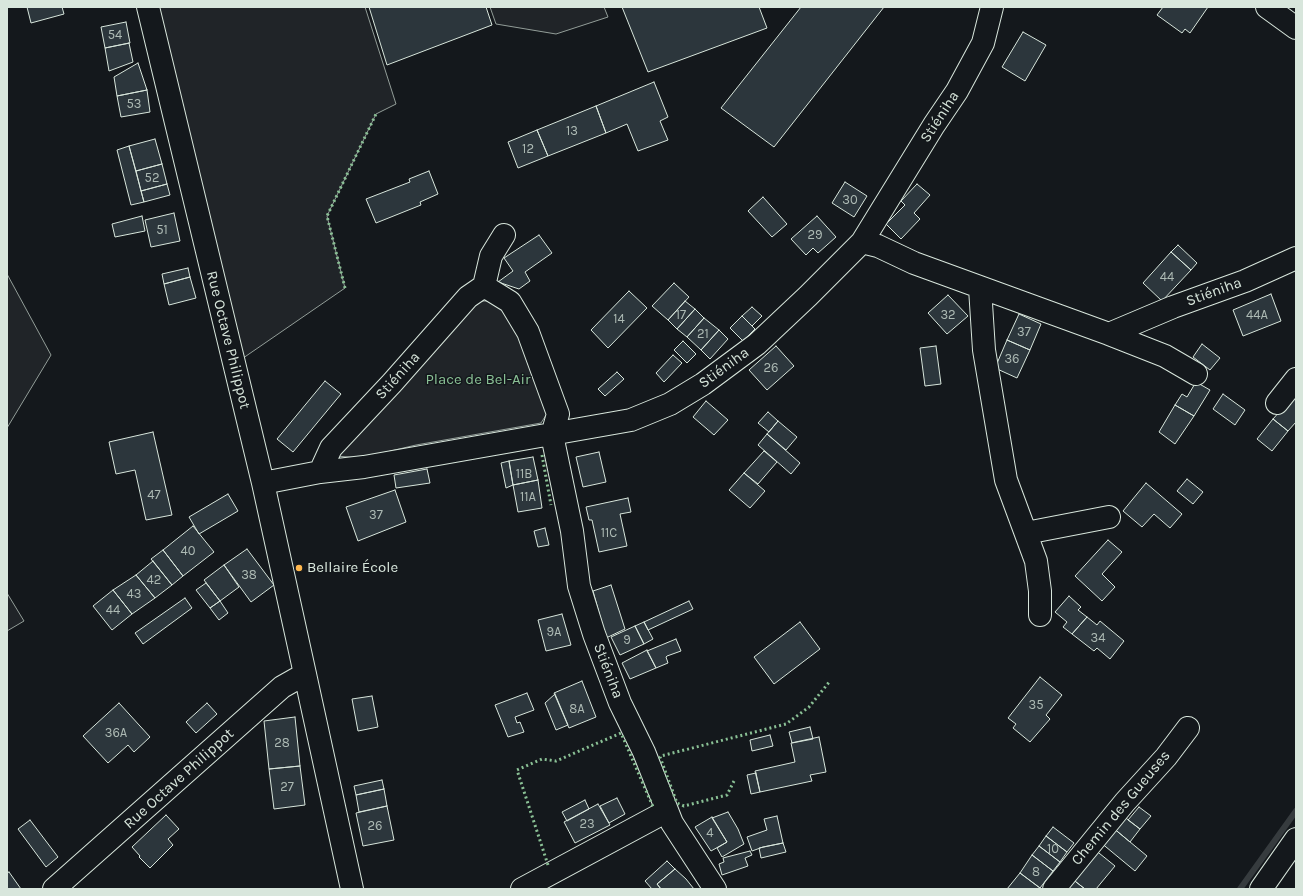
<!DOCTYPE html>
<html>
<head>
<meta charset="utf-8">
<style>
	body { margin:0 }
	#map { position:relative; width:1303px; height:896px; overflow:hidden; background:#14181c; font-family:Karla,sans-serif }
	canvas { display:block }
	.frame { position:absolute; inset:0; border:8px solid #d8e6dc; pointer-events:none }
</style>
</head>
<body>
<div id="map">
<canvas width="1303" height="896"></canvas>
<div class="frame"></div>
</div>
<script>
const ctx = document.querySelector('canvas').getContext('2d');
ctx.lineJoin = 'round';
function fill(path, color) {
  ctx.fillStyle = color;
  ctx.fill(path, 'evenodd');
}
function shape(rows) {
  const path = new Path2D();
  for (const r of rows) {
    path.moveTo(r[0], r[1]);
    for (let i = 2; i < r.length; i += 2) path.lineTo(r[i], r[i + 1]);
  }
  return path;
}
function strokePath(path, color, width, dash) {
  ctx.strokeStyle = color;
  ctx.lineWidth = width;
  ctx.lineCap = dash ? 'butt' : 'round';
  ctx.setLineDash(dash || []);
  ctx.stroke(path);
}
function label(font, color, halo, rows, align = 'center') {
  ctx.font = font + ' Karla,sans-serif';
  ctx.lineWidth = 3;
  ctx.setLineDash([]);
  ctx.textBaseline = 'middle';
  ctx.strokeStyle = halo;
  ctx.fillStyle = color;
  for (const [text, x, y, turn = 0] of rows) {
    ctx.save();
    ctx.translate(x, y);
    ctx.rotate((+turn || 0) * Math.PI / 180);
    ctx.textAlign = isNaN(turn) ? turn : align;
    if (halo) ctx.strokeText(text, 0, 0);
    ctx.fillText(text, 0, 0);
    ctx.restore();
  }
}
const green = shape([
	[148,7,365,7,396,104,376,114,327,216,345,288,233,365,148,7],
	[490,7,604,7,608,17,556,34,496,24,490,7],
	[7,274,51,355,7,428,7,274],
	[478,301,491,301,503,307,518,325,548,412,541,423,416,445,361,458,336,456,478,301],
	[7,593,24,621,7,631,7,593]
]);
fill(green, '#202428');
strokePath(green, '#939e99', 1);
strokePath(shape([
	[1240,889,1296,811]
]), '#363b3e', 6);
const building = shape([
	[27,7,62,7,64,14,31,23,27,7],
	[369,7,486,7,492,25,387,65,369,7],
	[622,7,759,7,767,28,648,72,622,7],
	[801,7,884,7,774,147,721,108,801,7],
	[1163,7,1208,7,1190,33,1185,29,1182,33,1157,15,1163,7],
	[126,22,130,43,105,48,101,27,126,22],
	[1023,32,1046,45,1025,81,1002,67,1023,32],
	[129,43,133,62,109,71,105,48,129,43],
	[138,63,147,90,117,96,114,77,138,63],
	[654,82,668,117,660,121,668,140,638,151,627,124,606,133,596,106,654,82],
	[147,90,150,112,121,117,117,96,147,90],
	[596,106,606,133,548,156,537,130,596,106],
	[537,130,548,156,518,168,508,142,537,130],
	[155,139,162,164,136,171,129,146,155,139],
	[129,146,144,202,131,205,117,150,129,146],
	[162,164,167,184,141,191,136,171,162,164],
	[429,171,438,194,420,202,421,205,376,223,366,199,410,182,409,179,429,171],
	[845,182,867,196,854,217,832,203,845,182],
	[167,184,170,195,144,202,141,191,167,184],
	[917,184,930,195,914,213,920,219,901,239,886,224,905,205,901,201,917,184],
	[763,197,787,224,772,237,748,211,763,197],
	[174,213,180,241,151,247,145,220,174,213],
	[142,216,145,231,115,237,112,224,142,216],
	[817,216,836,237,818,253,813,248,806,255,791,239,817,216],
	[539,235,552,253,525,272,530,281,519,289,498,282,513,271,504,258,539,235],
	[1178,245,1197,263,1191,270,1171,252,1178,245],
	[1171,252,1191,270,1162,301,1143,283,1171,252],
	[188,268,190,277,164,284,162,274,188,268],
	[190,277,196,298,169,305,164,284,190,277],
	[674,283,689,297,668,320,652,306,674,283],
	[629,291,647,308,608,348,591,330,629,291],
	[1271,294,1281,321,1243,336,1233,310,1271,294],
	[948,295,968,316,947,334,928,313,948,295],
	[685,301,695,309,677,329,668,320,685,301],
	[752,307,762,316,752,326,742,316,752,307],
	[695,309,704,318,687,337,677,329,695,309],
	[1019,314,1041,324,1030,350,1007,340,1019,314],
	[742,316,755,329,743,341,730,328,742,316],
	[704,318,719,330,701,350,687,337,704,318],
	[719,330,728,339,710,359,701,350,719,330],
	[1007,340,1030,350,1017,378,995,368,1007,340],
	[683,341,696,354,687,363,674,350,683,341],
	[1202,344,1220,358,1210,370,1193,357,1202,344],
	[776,346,794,366,767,390,749,370,776,346],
	[936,346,941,384,925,386,920,348,936,346],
	[673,355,682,363,664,382,656,373,673,355],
	[617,372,624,379,605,396,598,389,617,372],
	[325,381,341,394,293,452,277,439,325,381],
	[1196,382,1210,390,1194,416,1175,405,1182,394,1187,397,1196,382],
	[1296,393,1296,422,1288,431,1273,419,1296,393],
	[1223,394,1245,410,1235,425,1213,409,1223,394],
	[706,401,728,420,714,435,693,417,706,401],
	[1175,405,1194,416,1175,444,1159,432,1175,405],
	[768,412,778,421,769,432,758,423,768,412],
	[1273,419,1288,431,1272,451,1257,439,1273,419],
	[778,421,797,437,786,450,767,434,778,421],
	[153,432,172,515,146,520,135,470,116,474,109,442,153,432],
	[767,434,800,463,791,474,758,445,767,434],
	[764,451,777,462,758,484,744,473,764,451],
	[599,452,606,482,583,487,576,457,599,452],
	[533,457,538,480,513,485,509,461,533,457],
	[509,461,513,485,506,488,501,463,509,461],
	[427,469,430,483,396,488,394,475,427,469],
	[744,473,765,491,750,508,729,490,744,473],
	[1187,479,1203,492,1193,504,1177,491,1187,479],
	[538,480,542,508,518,512,513,485,538,480],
	[1146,483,1182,514,1170,528,1154,514,1142,527,1123,511,1146,483],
	[395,490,406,522,358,541,346,507,395,490],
	[228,494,238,511,199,534,189,517,228,494],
	[628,498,631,512,620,514,627,546,599,552,592,520,589,520,586,507,628,498],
	[193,526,214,552,183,576,163,550,193,526],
	[545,528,549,545,538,547,534,531,545,528],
	[1108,540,1122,552,1102,574,1115,587,1102,601,1075,576,1108,540],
	[247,549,274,585,251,602,224,565,247,549],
	[163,550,183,576,172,585,151,559,163,550],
	[153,561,172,585,155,598,136,575,153,561],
	[224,565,239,587,220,601,204,580,224,565],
	[136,575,155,598,132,614,113,590,136,575],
	[206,583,220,601,210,608,196,590,206,583],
	[611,585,625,629,606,638,593,591,611,585],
	[113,590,132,614,112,630,93,606,113,590],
	[1069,596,1081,607,1078,610,1087,617,1072,634,1063,627,1067,622,1055,612,1069,596],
	[185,598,192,608,143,644,135,633,185,598],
	[220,601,228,613,219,620,210,608,220,601],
	[689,601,693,609,648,630,644,622,689,601],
	[562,614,571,645,546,651,538,620,562,614],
	[1087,617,1097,625,1100,621,1124,641,1110,659,1097,648,1094,651,1072,634,1087,617],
	[644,622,653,639,644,644,635,626,644,622],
	[800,622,820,649,774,684,754,657,800,622],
	[635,626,644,644,620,655,611,637,635,626],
	[676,639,681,651,667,656,666,657,668,663,656,668,647,651,676,639],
	[647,650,656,668,630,679,622,663,647,650],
	[1040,677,1062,695,1046,715,1050,719,1030,742,1013,728,1016,724,1008,718,1040,677],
	[582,681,596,717,569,728,554,693,582,681],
	[527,693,534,710,515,717,517,723,520,722,524,732,508,737,495,705,527,693],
	[555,694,568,725,556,730,545,703,555,694],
	[372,696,378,727,358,731,352,699,372,696],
	[119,703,150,737,134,752,128,745,108,763,83,736,119,703],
	[207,703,217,714,196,733,186,722,207,703],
	[295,717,300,766,269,769,264,721,295,717],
	[810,727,813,739,792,743,789,732,810,727],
	[770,735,773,746,752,751,750,740,770,735],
	[819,737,826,772,810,775,812,781,760,792,755,771,795,762,791,743,819,737],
	[300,766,305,805,274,809,269,769,300,766],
	[756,773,760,792,751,794,747,775,756,773],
	[382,780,384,789,356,795,354,786,382,780],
	[384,789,387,806,359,812,356,795,384,789],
	[617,798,625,814,609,823,600,806,617,798],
	[585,800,589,809,567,821,562,812,585,800],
	[598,804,610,825,575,843,564,822,598,804],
	[387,806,394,840,363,846,356,813,387,806],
	[1139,807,1151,816,1140,829,1128,820,1139,807],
	[728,812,738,829,744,844,722,857,717,848,727,842,712,818,728,812],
	[166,815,179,829,168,839,173,845,150,868,139,857,140,856,132,847,166,815],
	[1122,815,1140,829,1130,842,1112,827,1122,815],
	[777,816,783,843,763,847,752,851,747,837,767,830,764,819,777,816],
	[712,817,727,842,711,851,695,827,712,817],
	[30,820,58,857,46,867,18,829,30,820],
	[1053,827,1074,843,1067,852,1046,836,1053,827],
	[1112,827,1147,856,1135,871,1100,842,1112,827],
	[1046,836,1067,852,1060,862,1039,846,1046,836],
	[783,843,786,852,761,858,759,848,783,843],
	[1039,846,1060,862,1053,871,1032,855,1039,846],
	[1094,849,1115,866,1096,889,1085,889,1071,878,1094,849],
	[750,851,752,855,745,858,748,866,722,875,719,864,724,862,723,858,750,851],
	[1032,855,1053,871,1040,888,1020,873,1032,855],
	[667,861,675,869,657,884,661,889,652,889,645,881,667,861],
	[675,869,686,879,694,889,661,889,657,884,675,869],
	[9,872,21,889,7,889,7,873,9,872],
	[1020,873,1040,888,1040,889,1007,889,1020,873],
	[1071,878,1085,889,1063,889,1071,878]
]);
fill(building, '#2c363c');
strokePath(building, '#d8e6dc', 1);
const minor = shape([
	[148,7,263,483,305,674,352,889],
	[992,7,983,43,957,91,934,125,862,242,878,246,914,263,1109,334,1173,307,1245,281,1296,258],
	[1267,7,1296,28],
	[484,286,510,302,528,332,558,414,552,435,572,531,579,586,594,634,620,703,644,752,672,823,715,889],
	[980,288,984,350,1006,480,1036,561,1040,591,1040,615],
	[1109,334,1165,356,1196,374],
	[1277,403,1296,379],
	[320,472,331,448,392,383,468,297,484,286,491,256,504,235],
	[263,483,320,472,364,467,631,420,670,404,703,384,757,344,808,296,862,242],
	[1026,533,1109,517],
	[54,889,282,687,305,674],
	[522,889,667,811],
	[1054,889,1125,802,1166,757,1188,728],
	[1261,889,1296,839]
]);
strokePath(minor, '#d8e6dc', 24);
strokePath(minor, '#14181c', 22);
strokePath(shape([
	[345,288,327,216,376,114],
	[542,455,551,505],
	[734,781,727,795,684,806,677,803,660,757,661,756,786,724,809,707,830,681],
	[548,865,517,770,542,759,556,761,621,733,654,809]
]), '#8ac095', 3, [2, 3]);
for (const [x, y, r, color] of [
	[299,568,4,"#ffb74d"]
]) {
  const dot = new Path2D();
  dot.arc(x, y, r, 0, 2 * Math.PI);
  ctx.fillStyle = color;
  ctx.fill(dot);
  strokePath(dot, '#14181c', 1.5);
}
label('13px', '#adbab4', null, [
	["54",115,35],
	["53",134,104],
	["13",572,131],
	["12",528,149],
	["52",152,178],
	["30",850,200],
	["51",162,230],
	["29",815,235],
	["44",1167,277],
	["17",681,315],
	["32",948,315],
	["44A",1257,315],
	["14",619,319],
	["37",1024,332],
	["21",703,334],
	["36",1012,359],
	["26",771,368],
	["11B",524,474],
	["47",154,495],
	["11A",528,497],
	["37",376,515],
	["11C",609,533],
	["40",188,551],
	["38",249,575],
	["42",154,580],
	["43",134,594],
	["44",113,610],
	["9A",554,632],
	["34",1098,638],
	["9",627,640],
	["35",1036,705],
	["8A",577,709],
	["36A",116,733],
	["28",282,743],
	["27",287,787],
	["23",587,824],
	["26",375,826],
	["4",710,833],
	["10",1053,849],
	["8",1036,872]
]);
label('15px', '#d8e6dc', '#14181c', [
	["Stiéniha",940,117,-57],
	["Stiéniha",1214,292,-20],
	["Rue Octave Philippot",228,340,76],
	["Stiéniha",724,368,-36],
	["Stiéniha",398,376,-48],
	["Stiéniha",608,671,69],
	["Rue Octave Philippot",179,779,-42],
	["Chemin des Gueuses",1121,808,-50]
]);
label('15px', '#8ac095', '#14181c', [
	["Place de Bel-Air",478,380]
]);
label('15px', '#d8e6dc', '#14181c', [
	["Bellaire École",307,568]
], 'left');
</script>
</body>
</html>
